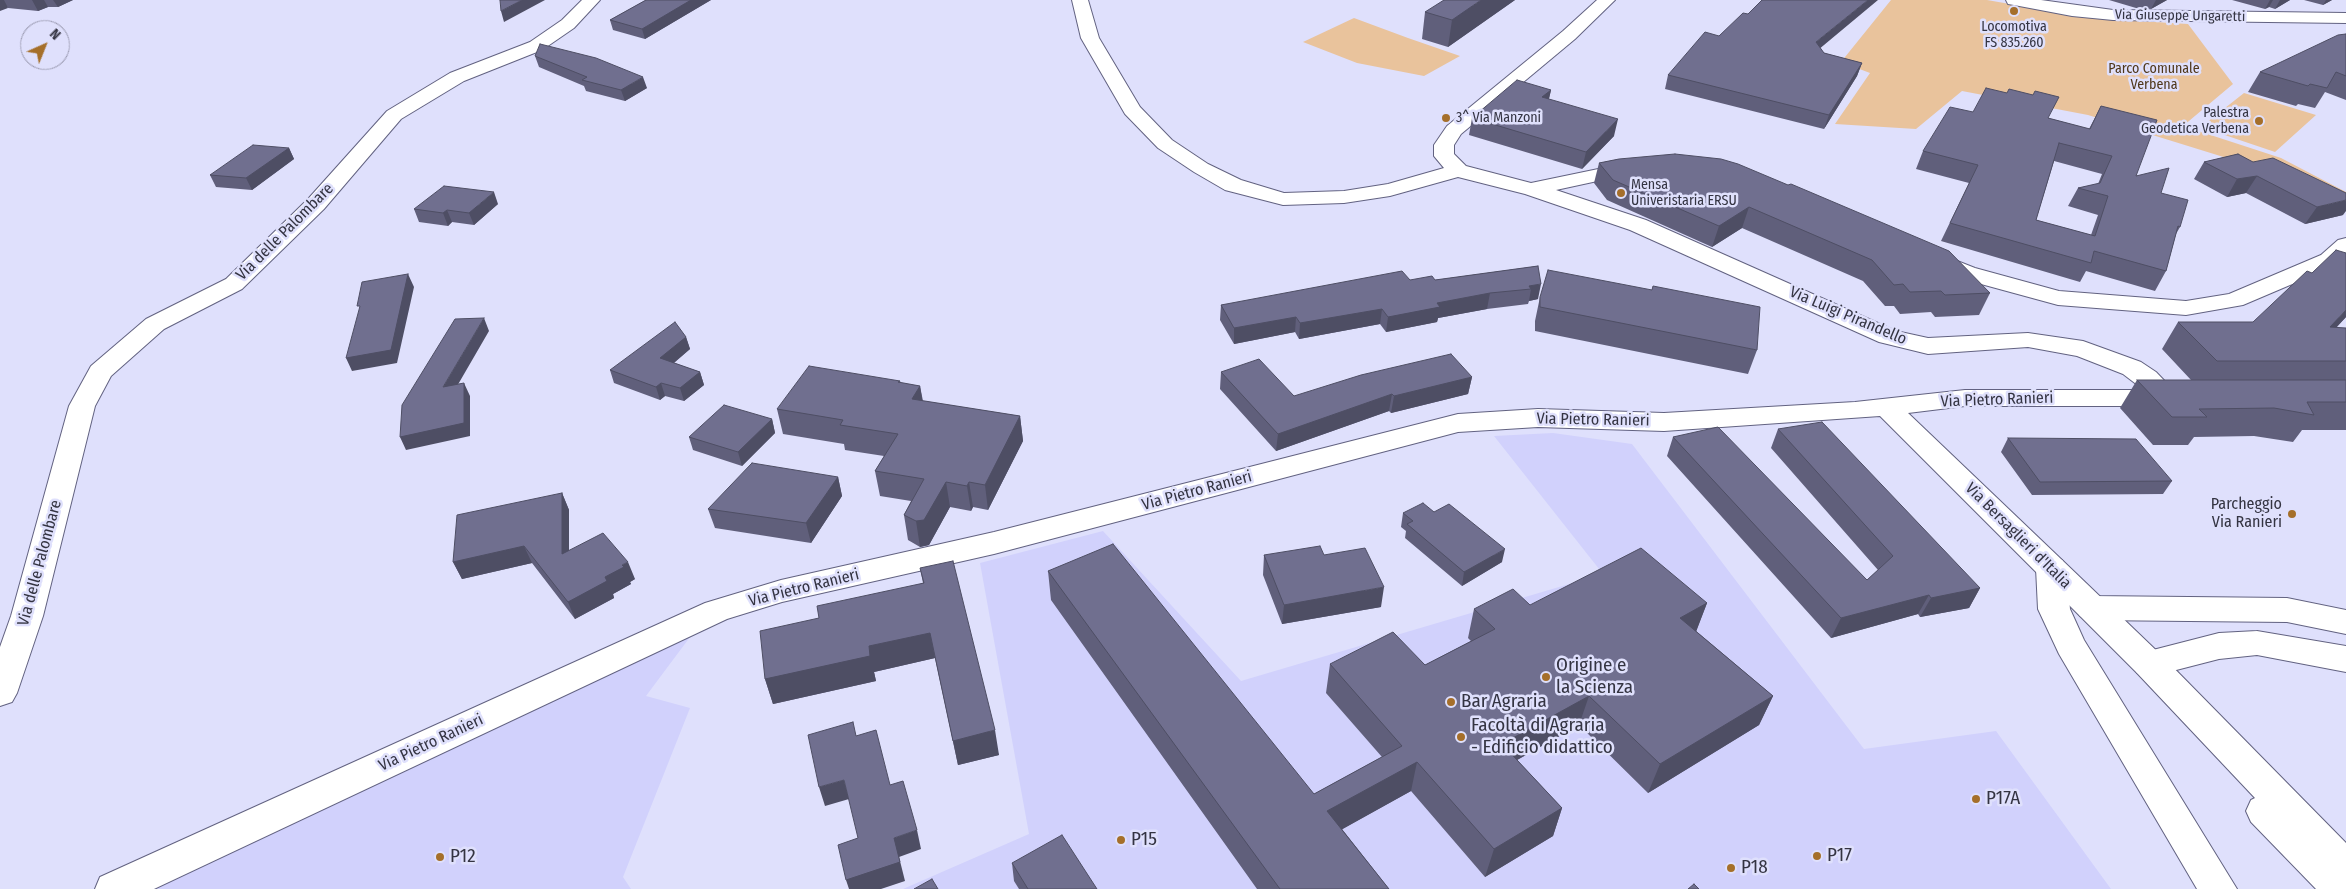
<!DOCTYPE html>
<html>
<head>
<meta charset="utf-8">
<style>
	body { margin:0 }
	#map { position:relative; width:2346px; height:889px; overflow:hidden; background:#dfe0fc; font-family:"Fira Sans Condensed",sans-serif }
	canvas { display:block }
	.north { position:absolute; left:20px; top:20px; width:50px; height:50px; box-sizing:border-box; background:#dfe0fc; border:1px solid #9b9bb2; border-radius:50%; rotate:44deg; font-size:14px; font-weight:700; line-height:20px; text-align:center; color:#343442 }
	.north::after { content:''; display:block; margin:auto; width:18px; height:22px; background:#a56f2a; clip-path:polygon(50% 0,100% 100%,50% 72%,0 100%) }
</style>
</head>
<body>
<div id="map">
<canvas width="2346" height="889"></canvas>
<div class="north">N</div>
</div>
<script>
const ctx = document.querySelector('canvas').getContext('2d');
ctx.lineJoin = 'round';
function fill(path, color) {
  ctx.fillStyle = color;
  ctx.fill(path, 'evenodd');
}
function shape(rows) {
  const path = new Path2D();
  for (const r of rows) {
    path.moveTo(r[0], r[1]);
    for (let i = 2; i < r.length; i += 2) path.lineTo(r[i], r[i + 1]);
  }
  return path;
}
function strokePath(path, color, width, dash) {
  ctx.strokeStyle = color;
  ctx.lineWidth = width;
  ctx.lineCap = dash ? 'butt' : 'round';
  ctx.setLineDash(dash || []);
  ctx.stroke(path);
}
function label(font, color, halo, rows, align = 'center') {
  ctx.font = font + ' "Fira Sans Condensed",sans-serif';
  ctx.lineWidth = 5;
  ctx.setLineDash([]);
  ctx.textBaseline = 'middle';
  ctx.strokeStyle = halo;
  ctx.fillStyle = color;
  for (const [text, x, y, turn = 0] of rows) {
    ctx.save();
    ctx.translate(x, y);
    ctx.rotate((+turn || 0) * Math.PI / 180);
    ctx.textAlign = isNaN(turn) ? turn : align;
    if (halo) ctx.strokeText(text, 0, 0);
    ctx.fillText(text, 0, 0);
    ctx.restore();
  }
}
fill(shape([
	[1553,433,1632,444,1864,749,1996,731,2111,889,903,889,1029,834,980,563,1103,531,1241,681,1603,574,1494,436],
	[693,633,646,696,690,708,623,877,631,889,136,889]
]), '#d1d1fc');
fill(shape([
	[1891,0,1987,0,2090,18,2188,24,2233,84,2183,126,2281,158,2346,192,2346,201,2230,159,2088,115,1962,91,1916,129,1835,124,1870,73,1841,62],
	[1354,18,1408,38,1460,56,1424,76,1357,63,1303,42],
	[2244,93,2316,115,2275,152,2201,127]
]), '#e9c39c');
const minor = shape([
	[582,0,600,0,574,28,542,50,464,81,401,119,324,209,242,289,164,329,111,376,95,406,43,616,17,693,12,702,0,706,0,647,11,616,69,406,91,366,146,319,226,279,308,199,387,111,450,73,530,42,562,20,582,0],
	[1072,0,1088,0,1099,38,1140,107,1172,140,1208,164,1241,180,1284,193,1344,191,1388,184,1444,168,1434,156,1434,145,1447,126,1563,31,1597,0,1615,0,1575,39,1461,134,1454,145,1454,154,1466,166,1531,183,1632,162,1639,164,1642,168,1639,172,1556,190,1646,220,1896,331,1928,338,2028,333,2083,341,2141,362,2156,372,2181,398,2177,404,2168,406,1965,406,1908,413,2062,560,2066,568,2062,576,2051,579,2040,576,1880,416,1664,431,1538,427,1458,432,994,554,782,602,727,619,154,889,95,889,100,877,705,603,781,580,994,532,1458,414,1538,409,1664,413,1855,402,1965,390,2144,390,2123,374,2077,356,2028,347,1928,354,1879,342,1630,230,1525,194,1458,177,1390,196,1344,203,1283,205,1225,190,1194,172,1158,148,1125,114,1081,38,1072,0],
	[2006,0,2041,0,2113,10,2346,13,2346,23,2113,20,2072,16,2014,5,2008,4,2006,0],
	[2346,238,2346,257,2337,265,2243,305,2186,315,2058,305,1959,278,1929,265,1925,260,1929,255,1937,253,1975,268,2059,291,2186,301,2229,294,2321,255,2338,240,2346,238],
	[2091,596,2287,598,2346,610,2346,634,2287,622,2091,620,2080,616,2075,608,2080,600,2091,596]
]);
const major = shape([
	[2051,557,2062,560,2161,655,2346,843,2346,889,2316,889,2251,822,2246,811,2251,800,2255,798,2137,673,2040,576,2036,568,2040,560,2051,557]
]);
const highway = shape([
	[2051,557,2062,560,2066,568,2070,609,2084,640,2237,889,2197,889,2059,654,2038,609,2036,568,2040,560,2051,557],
	[2257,631,2346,646,2346,672,2257,655,2219,659,2149,677,2137,673,2133,664,2137,655,2149,651,2219,633,2257,631]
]);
strokePath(minor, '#626281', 2);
strokePath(major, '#626281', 2);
strokePath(highway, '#626281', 2);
fill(minor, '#fff');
fill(major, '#fff');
fill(highway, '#fff');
fill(shape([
	[0,0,73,0,58,7,48,7,38,11,8,8],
	[646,0,711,0,645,39,613,30,610,20],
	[1515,0,1448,47,1422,39,1425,12],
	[2109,0,2167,0,2151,9,2136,8],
	[2232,0,2290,0,2275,9,2269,7,2265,9],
	[2304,0,2332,0,2323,5],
	[1748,14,1820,48,1824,53,1862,63,1857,76,1824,129,1665,89,1668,75,1719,36],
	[2346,34,2346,100,2325,92,2315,108,2298,104,2296,106,2248,92,2260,72],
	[535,56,647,88,625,101,586,91,584,86,539,67],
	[1551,90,1549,99,1614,136,1582,169,1469,135,1472,118],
	[2101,106,2136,176,2161,193,2180,227,2176,234,2166,271,2155,291,2086,271,2080,282,1941,241,1969,183,1916,169,1923,151,2048,118,2089,129],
	[2054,161,2102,174,2098,184,2078,188,2068,206,2098,215,2091,235,2036,220],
	[289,148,294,159,252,190,216,187,210,175],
	[2238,154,2343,215,2305,224,2246,193,2227,197,2194,179,2204,162],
	[1619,159,1990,293,1979,315,1935,317,1931,312,1900,314,1894,306,1885,306,1863,281,1742,228,1712,247,1607,200,1594,183,1599,163],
	[498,204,474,225,452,222,448,226,419,222,414,209],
	[1538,266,1538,299,1529,301,1528,304,1487,309,1438,318,1437,322,1386,332,1380,324,1299,339,1295,332,1234,344,1220,320,1221,305,1410,280,1435,280],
	[1540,297,1757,350,1748,374,1535,331,1535,321],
	[2346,317,2336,328,2346,328,2346,430,2302,430,2293,442,2254,436,2194,437,2188,445,2153,445,2120,408,2137,380,2191,380,2162,349,2178,322,2253,322],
	[686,337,690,349,674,363,700,372,704,385,684,401,665,396,660,400,614,383,610,370],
	[1221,372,1294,396,1472,377,1468,394,1391,413,1389,411,1276,451,1220,389],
	[900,381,901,383,920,386,923,401,1020,416,1023,441,988,510,973,507,971,511,950,507,929,545,920,547,908,540,904,515,911,501,880,496,875,471,884,456,845,450,844,444,783,434,777,409],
	[772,419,775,433,742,466,693,450,689,437],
	[1778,429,1980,588,1969,608,1920,617,1918,614,1831,638,1667,456,1673,437,1867,580,1878,570,1771,448],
	[2008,438,2172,481,2163,494,2032,495,2001,452],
	[838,477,842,496,811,543,715,528,708,509],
	[562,493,569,510,569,550,635,579,630,582,631,584,613,594,614,598,575,619,532,563,462,579,453,562],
	[1434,512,1502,562,1462,586,1405,538,1406,531,1401,527,1403,513],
	[1264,555,1324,555,1381,607,1282,624,1263,575],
	[920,568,999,755,958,765,935,658,874,672,876,681,773,704,765,679,819,618,923,583],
	[1048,571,1314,794,1382,757,1326,693,1330,664,1425,665,1471,641,1468,638,1474,609,1530,605,1707,603,1696,631,1773,696,1759,725,1648,793,1579,725,1517,760,1562,808,1553,836,1485,877,1411,791,1342,829,1389,889,1257,889,1051,600],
	[1012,863,1097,889,1019,889,1014,881]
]), '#605f7b');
fill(shape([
	[0,0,4,0,8,8,0,11],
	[32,0,44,0,48,7,38,11],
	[53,0,73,0,58,7],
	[522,0,545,0,504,22,501,11],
	[691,0,711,0,645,39,642,29],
	[1481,0,1515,0,1448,47,1452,20],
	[1868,0,1878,0,1812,55,1816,42],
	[2156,0,2167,0,2151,9],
	[2270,0,2273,0,2269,7,2265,9],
	[2280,0,2290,0,2275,9],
	[2326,0,2332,0,2323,5],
	[1862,63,1857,76,1824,129,1829,115],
	[643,77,647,88,625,101,621,90],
	[1551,90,1547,106,1542,97],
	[1618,119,1614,136,1582,169,1586,152],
	[289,148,294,159,252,190,246,178],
	[2257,176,2246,193,2227,197,2237,179],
	[494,192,498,204,474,225,469,213],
	[2346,200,2346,211,2343,215,2305,224,2317,207],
	[1749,207,1742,228,1712,247,1719,226],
	[447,210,452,222,448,226,443,213],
	[408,274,414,287,397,363,352,371,346,358],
	[1541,284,1538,299,1529,301,1531,289,1529,286],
	[1490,293,1487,309,1438,318,1437,322,1386,332,1388,317,1437,303],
	[1382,309,1380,324,1299,339,1300,323],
	[2346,310,2346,317,2310,355,2330,327],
	[1296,317,1295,332,1234,344,1234,328],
	[484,318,489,331,449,400,443,387],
	[686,337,690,349,664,371,660,358],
	[700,372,704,385,684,401,680,388],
	[1472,377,1468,394,1391,413,1394,396],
	[464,383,470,396,470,436,406,450,400,437],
	[661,383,665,396,660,400,656,387],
	[920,386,924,411,912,399],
	[1392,394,1389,411,1276,451,1278,434],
	[1020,416,1023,441,988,510,985,485],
	[772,419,775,433,742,466,738,452],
	[838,477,842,496,811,543,806,523],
	[946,482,950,507,929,545,920,547,916,521],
	[969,482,973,507,971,511,967,486],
	[562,493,569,510,569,571,562,554],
	[524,546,532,563,462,579,453,562],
	[1505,549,1502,562,1462,586,1464,572],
	[628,562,635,579,630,582,631,584,613,594,614,598,575,619,568,602,622,565],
	[1384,587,1381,607,1282,624,1284,605],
	[1980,588,1969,608,1920,617,1931,598],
	[1929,595,1918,614,1831,638,1841,618],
	[1707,603,1696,632,1680,618],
	[930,633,935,658,874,672,876,681,773,704,765,679,869,646],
	[1589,696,1579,725,1494,773,1502,744],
	[1773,696,1759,725,1648,793,1660,764],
	[995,730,999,755,958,765,953,741],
	[1417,762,1411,791,1323,840,1327,811],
	[844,780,849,799,825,806,819,787],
	[1562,808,1553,836,1485,877,1494,849],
	[917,830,921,849,899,857,905,881,881,889,849,889,846,880,894,838]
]), '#4e4e64');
const building = shape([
	[500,0,522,0,501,11,500,0],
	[646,0,691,0,642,29,610,20,646,0],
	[1444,0,1481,0,1452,20,1425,12,1444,0],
	[1762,0,1868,0,1816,42,1824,53,1862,63,1829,115,1668,75,1705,32,1719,36,1743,13,1748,14,1762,0],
	[2346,34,2346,76,2336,72,2327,88,2310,84,2308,86,2260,72,2338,35,2346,34],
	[540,44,596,58,643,77,621,90,582,80,587,77,535,56,540,44],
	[1517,80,1551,90,1542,97,1618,119,1586,152,1472,118,1517,80],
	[1986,88,2007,93,2009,89,2033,95,2035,91,2059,97,2048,118,2090,129,2101,106,2157,120,2136,176,2169,168,2161,193,2188,200,2180,227,2178,226,2166,271,2094,251,2091,263,1950,223,1978,165,1923,151,1950,107,1973,112,1986,88],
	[2059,143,2112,156,2100,183,2078,188,2108,196,2095,236,2036,220,2059,143],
	[253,145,289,148,246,178,210,175,253,145],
	[1675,154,1721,159,1738,164,1788,185,1791,184,1949,251,1990,293,1945,295,1941,291,1910,292,1903,284,1894,285,1872,260,1749,207,1719,226,1613,180,1599,163,1619,159,1675,154],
	[2238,154,2253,162,2273,158,2346,193,2346,200,2317,207,2257,176,2237,179,2204,162,2238,154],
	[444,186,494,192,469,213,447,210,443,213,414,209,444,186],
	[2336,250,2346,253,2346,310,2330,327,2346,328,2346,361,2217,361,2178,322,2253,322,2307,271,2312,273,2336,250],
	[1538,266,1541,284,1529,286,1531,289,1490,293,1437,303,1440,307,1388,317,1382,309,1300,323,1296,317,1234,328,1221,305,1402,271,1410,280,1432,276,1435,280,1538,266],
	[1548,270,1652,290,1653,286,1760,307,1757,350,1540,307,1540,297,1548,270],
	[408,274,391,350,346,358,360,306,357,306,362,282,408,274],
	[484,318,443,387,464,383,464,423,400,437,402,405,455,319,484,318],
	[675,322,686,337,660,358,700,372,680,388,661,383,656,387,610,370,675,322],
	[1451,354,1472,377,1394,396,1392,394,1278,434,1221,372,1259,359,1294,396,1361,375,1451,354],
	[809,366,900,381,898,382,920,386,912,399,1020,416,985,485,969,482,967,486,946,482,924,520,916,521,904,515,924,479,875,471,898,434,840,425,843,420,777,409,809,366],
	[2137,380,2346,380,2346,402,2307,402,2314,415,2274,408,2199,409,2207,417,2172,417,2137,380],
	[724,405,772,419,738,452,689,437,724,405],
	[1822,422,1980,588,1931,598,1929,595,1841,618,1673,437,1718,427,1867,580,1893,556,1778,429,1822,422],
	[2008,438,2136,439,2172,481,2040,482,2008,438],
	[752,463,838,477,806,523,708,509,752,463],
	[562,493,562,554,603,533,628,562,622,565,624,567,605,577,607,581,568,602,524,546,453,562,457,515,562,493],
	[1423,503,1434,512,1449,504,1505,549,1464,572,1407,524,1413,521,1403,513,1423,503],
	[1113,544,1314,794,1402,746,1330,664,1393,632,1425,665,1495,629,1474,609,1513,589,1530,605,1641,548,1707,603,1680,618,1773,696,1660,764,1589,696,1502,744,1562,808,1494,849,1417,762,1327,811,1389,889,1280,889,1048,571,1113,544],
	[1320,546,1324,555,1365,548,1384,587,1284,605,1264,555,1320,546],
	[953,561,995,730,953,741,930,633,869,646,870,656,765,679,760,631,819,618,817,606,924,583,920,568,953,561],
	[853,722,856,736,876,730,890,785,903,781,917,830,894,838,900,862,846,880,838,845,858,838,844,780,819,787,808,735,853,722],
	[1062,835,1097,889,1028,889,1012,863,1062,835],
	[932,879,938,889,914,889,932,879],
	[1694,884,1699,889,1688,889,1694,884]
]);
fill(building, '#706f8f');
strokePath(building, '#4e4e64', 1);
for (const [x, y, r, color] of [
	[2014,11,5,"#a56f2a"],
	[1446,118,5,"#a56f2a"],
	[2259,121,5,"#a56f2a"],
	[1621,193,5,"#a56f2a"],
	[2292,514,5,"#a56f2a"],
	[1546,677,5,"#a56f2a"],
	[1451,702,5,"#a56f2a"],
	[1461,737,5,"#a56f2a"],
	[1976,799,5,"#a56f2a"],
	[1121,840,5,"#a56f2a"],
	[1817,856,5,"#a56f2a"],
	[440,857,5,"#a56f2a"],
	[1731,868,5,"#a56f2a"]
]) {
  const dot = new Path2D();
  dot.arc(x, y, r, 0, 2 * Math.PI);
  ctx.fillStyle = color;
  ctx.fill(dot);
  strokePath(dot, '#dfe0fc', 2);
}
label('14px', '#343442', '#dfe0fc', [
	["Via Giuseppe Ungaretti",2180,16,1]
]);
label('14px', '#343442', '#dfe0fc', [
	["Locomotiva",2014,27,"center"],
	["FS 835.260",2014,43,"center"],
	["Palestra",2249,113,"right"],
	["Geodetica Verbena",2249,129,"right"],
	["3^ Via Manzoni",1456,118],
	["Mensa",1631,185],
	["Univeristaria ERSU",1631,201]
], 'left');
label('14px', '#4f371a', '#dfe0fc', [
	["Parco Comunale",2154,69],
	["Verbena",2154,85]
]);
label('16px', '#343442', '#dfe0fc', [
	["Via delle Palombare",285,232,-45],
	["Via Luigi Pirandello",1848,316,23],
	["Via Pietro Ranieri",1997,400,-2],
	["Via Pietro Ranieri",1593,420,1],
	["Via Pietro Ranieri",1197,491,-15],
	["Via Bersaglieri d'Italia",2018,536,45],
	["Via delle Palombare",40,563,-75],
	["Via Pietro Ranieri",804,588,-14],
	["Via Pietro Ranieri",431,743,-25]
]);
label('16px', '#343442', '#dfe0fc', [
	["Parcheggio",2282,505],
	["Via Ranieri",2282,523]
], 'right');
label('19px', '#343442', '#dfe0fc', [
	["Origine e",1556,666],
	["la Scienza",1556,688],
	["Bar Agraria",1461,702],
	["Facoltà di Agraria",1471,726],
	["- Edificio didattico",1471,748],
	["P17A",1986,799],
	["P15",1131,840],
	["P17",1827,856],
	["P12",450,857],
	["P18",1741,868]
], 'left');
</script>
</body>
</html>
